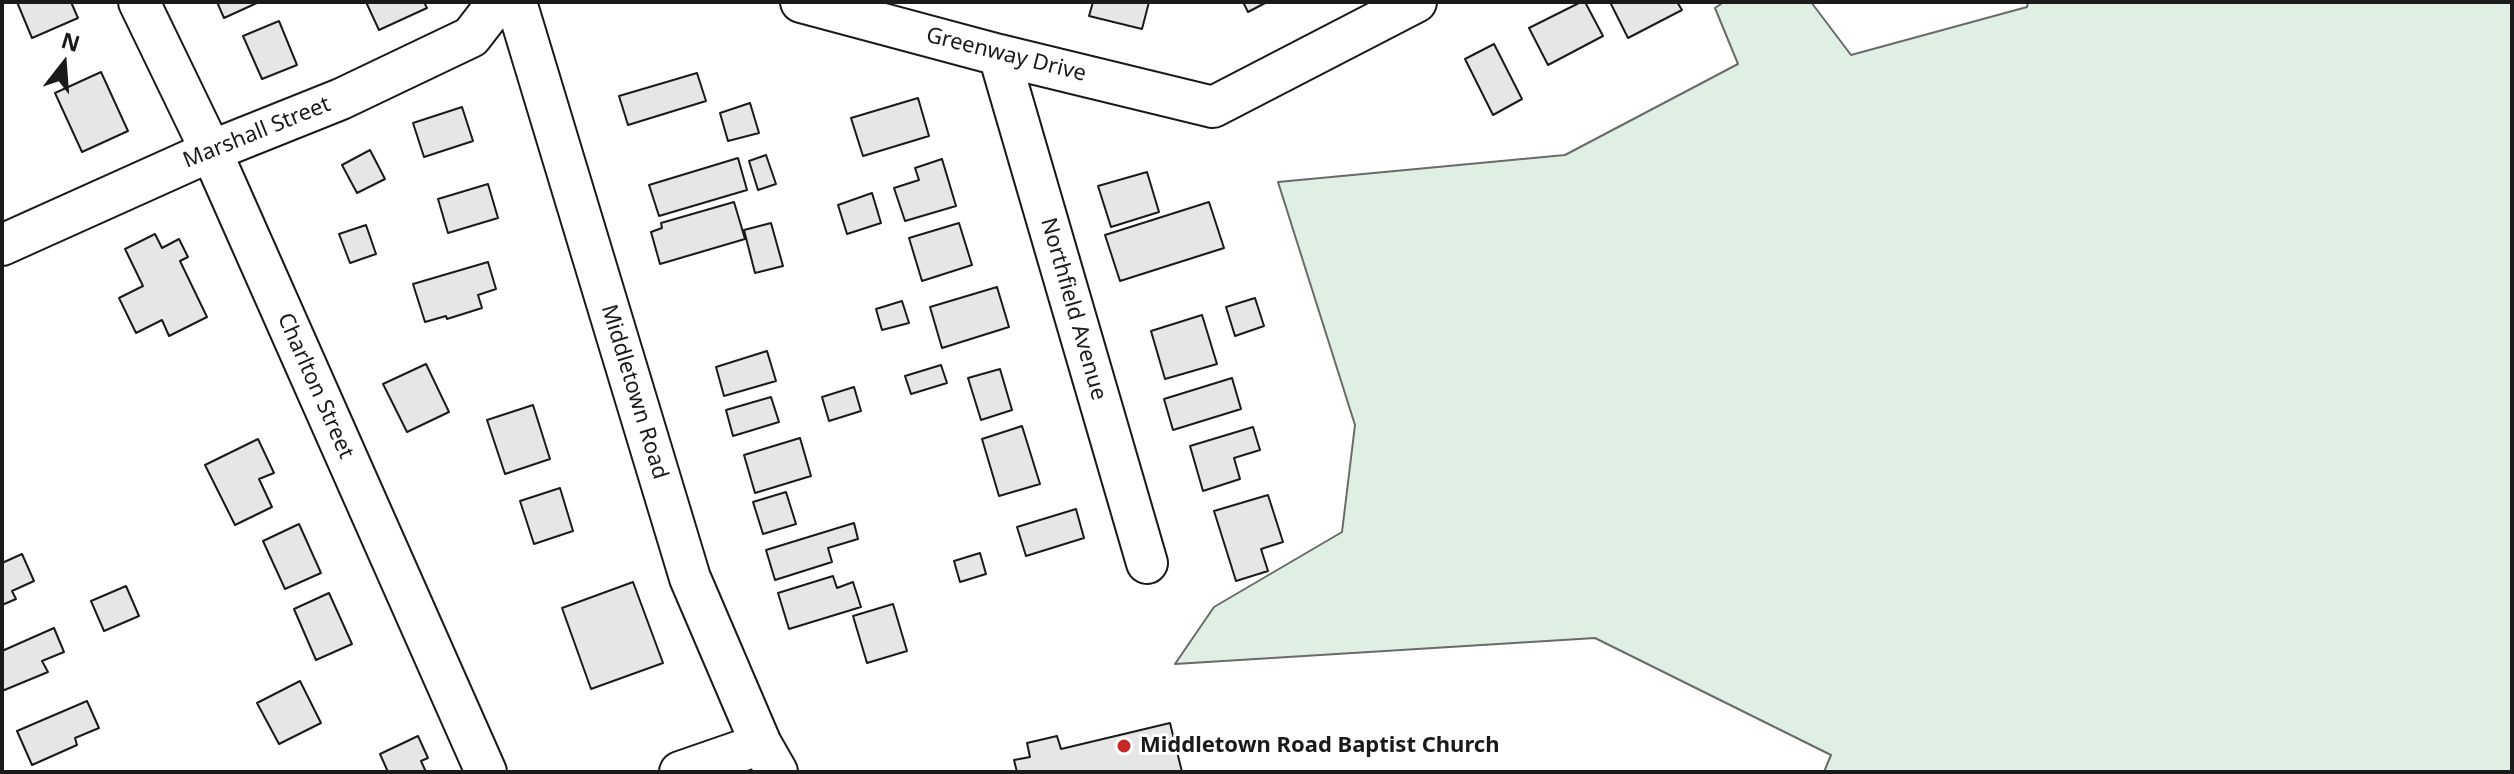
<!DOCTYPE html>
<html>
<head>
<meta charset="utf-8">
<style>
	body { margin:0 }
	#map { position:relative; width:2514px; height:774px; overflow:hidden; background:#fff; font-family:"Noto Sans",sans-serif }
	canvas { display:block }
	.frame { position:absolute; inset:0; border:4px solid #1a1a1a; pointer-events:none }
	.north { position:absolute; left:24px; top:24px; width:80px; height:80px; -webkit-text-stroke:6px #fff; paint-order:stroke; rotate:17deg; font-size:22px; font-weight:700; line-height:32px; text-align:center; color:#1a1a1a }
	.north::after { content:''; display:block; margin:auto; width:28px; height:36px; background:#1a1a1a; clip-path:polygon(50% 0,100% 100%,50% 72%,0 100%) }
</style>
</head>
<body>
<div id="map">
<canvas width="2514" height="774"></canvas>
<div class="frame"></div>
<div class="north">N</div>
</div>
<script>
const ctx = document.querySelector('canvas').getContext('2d');
ctx.lineJoin = 'round';
function fill(path, color) {
  ctx.fillStyle = color;
  ctx.fill(path, 'evenodd');
}
function shape(rows) {
  const path = new Path2D();
  for (const r of rows) {
    path.moveTo(r[0], r[1]);
    for (let i = 2; i < r.length; i += 2) path.lineTo(r[i], r[i + 1]);
  }
  return path;
}
function strokePath(path, color, width, dash) {
  ctx.strokeStyle = color;
  ctx.lineWidth = width;
  ctx.lineCap = dash ? 'butt' : 'round';
  ctx.setLineDash(dash || []);
  ctx.stroke(path);
}
function label(font, color, halo, rows, align = 'center') {
  ctx.font = font + ' "Noto Sans",sans-serif';
  ctx.lineWidth = 6;
  ctx.setLineDash([]);
  ctx.textBaseline = 'middle';
  ctx.strokeStyle = halo;
  ctx.fillStyle = color;
  for (const [text, x, y, turn = 0] of rows) {
    ctx.save();
    ctx.translate(x, y);
    ctx.rotate((+turn || 0) * Math.PI / 180);
    ctx.textAlign = isNaN(turn) ? turn : align;
    if (halo) ctx.strokeText(text, 0, 0);
    ctx.fillText(text, 0, 0);
    ctx.restore();
  }
}
const green = shape([
	[1724,2,1811,2,1851,55,2027,7,2028,2,2512,2,2512,772,1824,772,1831,755,1595,638,1175,664,1214,607,1342,532,1355,425,1278,182,1565,155,1738,64,1715,8,1724,2]
]);
fill(green, '#e0efe3');
strokePath(green, '#6a6a6a', 2);
const building = shape([
	[17,2,71,2,78,18,32,38,17,2],
	[217,2,259,2,224,18,217,2],
	[366,2,424,2,427,8,379,30,366,2],
	[1093,2,1149,2,1142,29,1089,16,1093,2],
	[1243,2,1267,2,1248,12,1243,2],
	[1581,2,1585,2,1603,36,1548,65,1529,28,1581,2],
	[1610,2,1677,2,1682,10,1628,38,1610,2],
	[279,21,297,65,262,79,243,36,279,21],
	[1494,44,1522,99,1493,115,1465,59,1494,44],
	[101,72,128,131,82,152,55,93,101,72],
	[697,73,706,101,628,125,619,96,697,73],
	[918,98,929,136,863,156,851,118,918,98],
	[750,103,759,133,728,141,720,113,750,103],
	[462,107,473,141,424,157,413,123,462,107],
	[370,150,385,179,357,193,342,165,370,150],
	[766,155,776,184,758,190,749,161,766,155],
	[738,158,747,190,659,216,649,185,738,158],
	[942,159,956,206,905,221,894,188,919,180,915,168,942,159],
	[1147,172,1159,212,1111,227,1098,186,1147,172],
	[488,184,498,218,448,233,438,199,488,184],
	[872,193,881,223,847,234,838,205,872,193],
	[734,202,745,239,660,264,651,232,662,228,661,223,734,202],
	[1209,202,1224,248,1120,281,1105,235,1209,202],
	[771,223,783,266,755,273,744,230,771,223],
	[959,223,972,265,922,281,909,238,959,223],
	[366,225,376,254,350,263,339,234,366,225],
	[155,234,162,248,179,239,188,257,180,261,207,317,169,336,162,320,136,333,119,298,143,286,125,249,155,234],
	[488,262,496,289,478,295,482,308,447,319,446,316,425,322,413,284,488,262],
	[997,287,1009,327,942,348,930,307,997,287],
	[1255,298,1264,326,1235,336,1226,307,1255,298],
	[902,301,909,323,882,330,876,309,902,301],
	[1202,315,1217,364,1165,379,1151,331,1202,315],
	[767,351,776,381,724,396,716,367,767,351],
	[426,364,449,412,407,432,383,384,426,364],
	[941,365,947,383,911,394,905,376,941,365],
	[1000,369,1012,410,981,420,968,378,1000,369],
	[1232,378,1241,409,1173,430,1164,399,1232,378],
	[854,387,861,411,829,421,822,397,854,387],
	[771,397,779,422,733,436,726,410,771,397],
	[533,405,550,459,505,474,487,420,533,405],
	[1022,426,1040,484,999,496,982,439,1022,426],
	[1253,427,1260,450,1234,458,1240,479,1203,491,1190,446,1253,427],
	[800,438,811,476,755,493,744,455,800,438],
	[258,439,274,473,259,479,272,507,235,525,205,465,258,439],
	[560,488,573,531,534,544,520,501,560,488],
	[786,492,796,524,763,534,753,502,786,492],
	[1268,495,1283,542,1261,549,1268,571,1236,581,1214,511,1268,495],
	[1076,509,1084,538,1026,556,1017,527,1076,509],
	[854,523,858,539,828,548,832,562,775,580,766,550,854,523],
	[299,524,321,573,285,589,263,541,299,524],
	[980,553,986,574,960,582,954,561,980,553],
	[22,554,34,581,12,591,16,599,2,605,2,563,22,554],
	[833,576,837,588,853,582,861,607,789,629,778,593,833,576],
	[633,582,663,663,591,689,562,608,633,582],
	[126,586,139,616,104,631,91,601,126,586],
	[329,593,352,644,316,660,294,609,329,593],
	[893,604,907,651,867,663,853,616,893,604],
	[54,628,64,652,42,661,48,672,2,691,2,651,54,628],
	[300,681,321,723,279,744,257,703,300,681],
	[87,701,99,728,75,738,77,745,32,765,17,731,87,701],
	[1170,723,1182,772,1017,772,1014,760,1030,757,1027,743,1057,736,1061,749,1170,723],
	[418,736,428,758,421,761,426,772,388,772,380,754,418,736]
]);
fill(building, '#e6e6e6');
strokePath(building, '#1a1a1a', 2);
const minor = shape([
	[139,2,211,151,486,772],
	[516,2,690,578,761,744,777,772],
	[801,2,999,55,1213,107,1416,2],
	[999,55,1147,563],
	[2,245,211,151,341,99,471,37,498,2],
	[680,772,761,744]
]);
strokePath(minor, '#1a1a1a', 44);
strokePath(minor, '#fff', 40);
for (const [x, y, r, color] of [
	[1124,746,8,"#c62828"]
]) {
  const dot = new Path2D();
  dot.arc(x, y, r, 0, 2 * Math.PI);
  ctx.fillStyle = color;
  ctx.fill(dot);
  strokePath(dot, '#fff', 3);
}
label('22px', '#1a1a1a', '#fff', [
	["Greenway Drive",1006,55,14],
	["Marshall Street",257,133,-22],
	["Northfield Avenue",1073,309,74],
	["Charlton Street",315,386,66],
	["Middletown Road",634,392,73]
]);
label('bold 22px', '#1a1a1a', '#fff', [
	["Middletown Road Baptist Church",1140,746]
], 'left');
</script>
</body>
</html>
